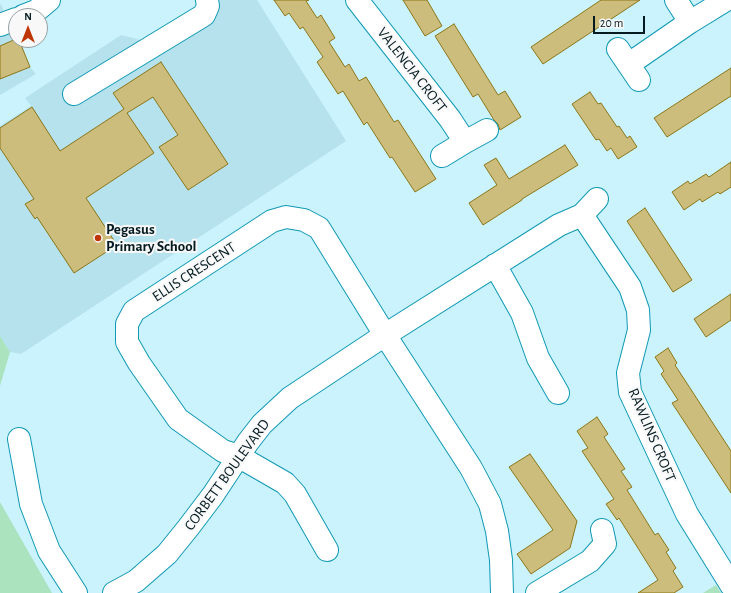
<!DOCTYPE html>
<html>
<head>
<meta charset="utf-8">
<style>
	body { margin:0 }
	#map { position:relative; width:731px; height:593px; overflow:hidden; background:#cbf3fe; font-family:"Alegreya Sans",sans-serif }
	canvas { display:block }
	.north { position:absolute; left:8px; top:8px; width:40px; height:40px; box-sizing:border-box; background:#f8f8f8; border:1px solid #969fa2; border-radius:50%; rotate:0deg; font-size:11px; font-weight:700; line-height:16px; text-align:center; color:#021a20 }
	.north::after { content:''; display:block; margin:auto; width:14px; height:18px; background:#bf3605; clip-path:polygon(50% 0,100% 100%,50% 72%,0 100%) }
	.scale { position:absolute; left:593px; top:16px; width:52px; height:18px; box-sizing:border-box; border:2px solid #021a20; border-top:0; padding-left:5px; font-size:12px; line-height:14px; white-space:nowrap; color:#021a20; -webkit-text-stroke:3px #f8f8f8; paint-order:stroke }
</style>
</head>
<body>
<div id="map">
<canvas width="731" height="593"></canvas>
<div class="north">N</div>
<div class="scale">20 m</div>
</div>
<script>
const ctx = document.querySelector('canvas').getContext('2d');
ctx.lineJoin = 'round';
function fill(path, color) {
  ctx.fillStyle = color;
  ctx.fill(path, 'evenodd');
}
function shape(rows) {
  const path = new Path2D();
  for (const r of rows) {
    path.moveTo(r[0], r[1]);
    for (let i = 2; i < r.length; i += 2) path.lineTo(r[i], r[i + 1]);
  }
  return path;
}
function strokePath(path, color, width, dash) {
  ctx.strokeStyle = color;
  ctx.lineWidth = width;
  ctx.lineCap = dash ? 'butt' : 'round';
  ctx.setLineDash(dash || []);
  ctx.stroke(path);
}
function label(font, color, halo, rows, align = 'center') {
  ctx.font = font + ' "Alegreya Sans",sans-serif';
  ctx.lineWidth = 4;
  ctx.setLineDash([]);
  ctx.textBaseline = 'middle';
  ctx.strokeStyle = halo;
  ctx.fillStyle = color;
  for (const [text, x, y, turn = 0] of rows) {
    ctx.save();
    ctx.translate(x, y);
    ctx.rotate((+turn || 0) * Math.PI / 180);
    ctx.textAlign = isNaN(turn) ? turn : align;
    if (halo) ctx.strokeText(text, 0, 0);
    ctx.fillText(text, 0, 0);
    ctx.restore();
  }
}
fill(shape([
	[205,0,257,0,346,141,21,354,10,352,0,336,0,126,31,106,25,98,121,35,149,42],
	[0,3,16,35,16,40,19,40,30,67,36,74,0,95]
]), '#b6e2ed');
fill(shape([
	[0,336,10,352,0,386],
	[0,502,52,593,0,593],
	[716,585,721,593,703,593]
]), '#aae3be');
const building = shape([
	[274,0,309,0,306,1,317,18,321,15,335,38,329,42,345,67,349,64,359,81,366,77,394,122,398,120,436,179,415,192,392,157,390,158,367,122,364,125,343,91,338,94,317,62,323,57,303,27,300,29,289,13,285,16,274,0],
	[403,0,427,0,442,26,425,36,403,0],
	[601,0,640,0,543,64,531,47,601,0],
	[454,24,498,95,505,91,521,117,500,130,498,124,494,120,478,94,473,97,435,36,454,24],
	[16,39,16,40,19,40,30,67,0,79,0,46,16,39],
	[161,62,228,164,188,190,159,147,178,135,153,97,127,113,154,153,86,198,117,245,74,273,37,217,35,219,25,204,34,199,0,148,0,128,32,107,60,151,124,109,113,93,161,62],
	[731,68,731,96,667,137,654,118,731,68],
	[590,92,598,104,601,103,617,127,619,126,627,138,630,136,637,147,618,159,611,148,607,151,599,139,596,140,572,104,590,92],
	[565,145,578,165,522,199,522,200,483,225,469,203,497,185,484,165,496,158,509,179,565,145],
	[731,162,731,187,720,194,718,192,702,202,700,199,684,210,672,192,688,181,690,184,706,174,709,177,731,162],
	[645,208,692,280,673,292,627,221,645,208],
	[731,294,731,320,706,337,694,319,731,294],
	[668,348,677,363,675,365,731,451,731,493,672,403,678,400,661,374,664,371,655,357,668,348],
	[597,417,608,434,604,437,625,469,621,471,632,487,627,490,655,535,658,533,669,550,666,552,676,568,673,571,683,587,674,593,638,593,658,580,619,518,617,520,606,504,614,499,582,451,588,448,577,431,597,417],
	[530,454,577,521,570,548,531,574,517,554,553,530,509,467,530,454]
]);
fill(building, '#cdbd7d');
strokePath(building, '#8a7617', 1);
const minor = shape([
	[357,0,450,119,465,142],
	[676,0,690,22],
	[23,16,36,11,49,0],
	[0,25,16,19],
	[618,49,639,80],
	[629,64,690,22,726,0],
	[74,94,204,15,208,6,207,0],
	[442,156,465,142,487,130],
	[582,215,630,287,638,310,639,330,628,373,630,392,687,514,731,585],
	[495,265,522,313,538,358,558,393],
	[19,439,31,504,49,551,76,593],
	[327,550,295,494,285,483,238,456,223,451,178,419,139,363,127,342,127,324,134,311,272,221,286,217,304,220,319,228,385,335,471,468,490,504,497,531,501,560,502,593],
	[114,593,136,581,167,554,188,528,213,495,248,442,262,424,290,398,385,335,559,225,582,215,597,199],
	[537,593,590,561,605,544,602,530]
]);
strokePath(minor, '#1099b4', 24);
strokePath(minor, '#fff', 22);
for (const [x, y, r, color] of [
	[98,238,4,"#bf3605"]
]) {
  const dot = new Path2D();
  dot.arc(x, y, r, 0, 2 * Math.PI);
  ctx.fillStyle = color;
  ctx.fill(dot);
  strokePath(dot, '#f8f8f8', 1.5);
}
label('15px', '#021a20', '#f8f8f8', [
	["VALENCIA CROFT",412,70,52],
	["ELLIS CRESCENT",194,272,-33],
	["RAWLINS CROFT",652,435,67],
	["CORBETT BOULEVARD",227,475,-54]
]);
label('bold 15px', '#021a20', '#f8f8f8', [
	["Pegasus",106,229],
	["Primary School",106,246]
], 'left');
</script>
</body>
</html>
